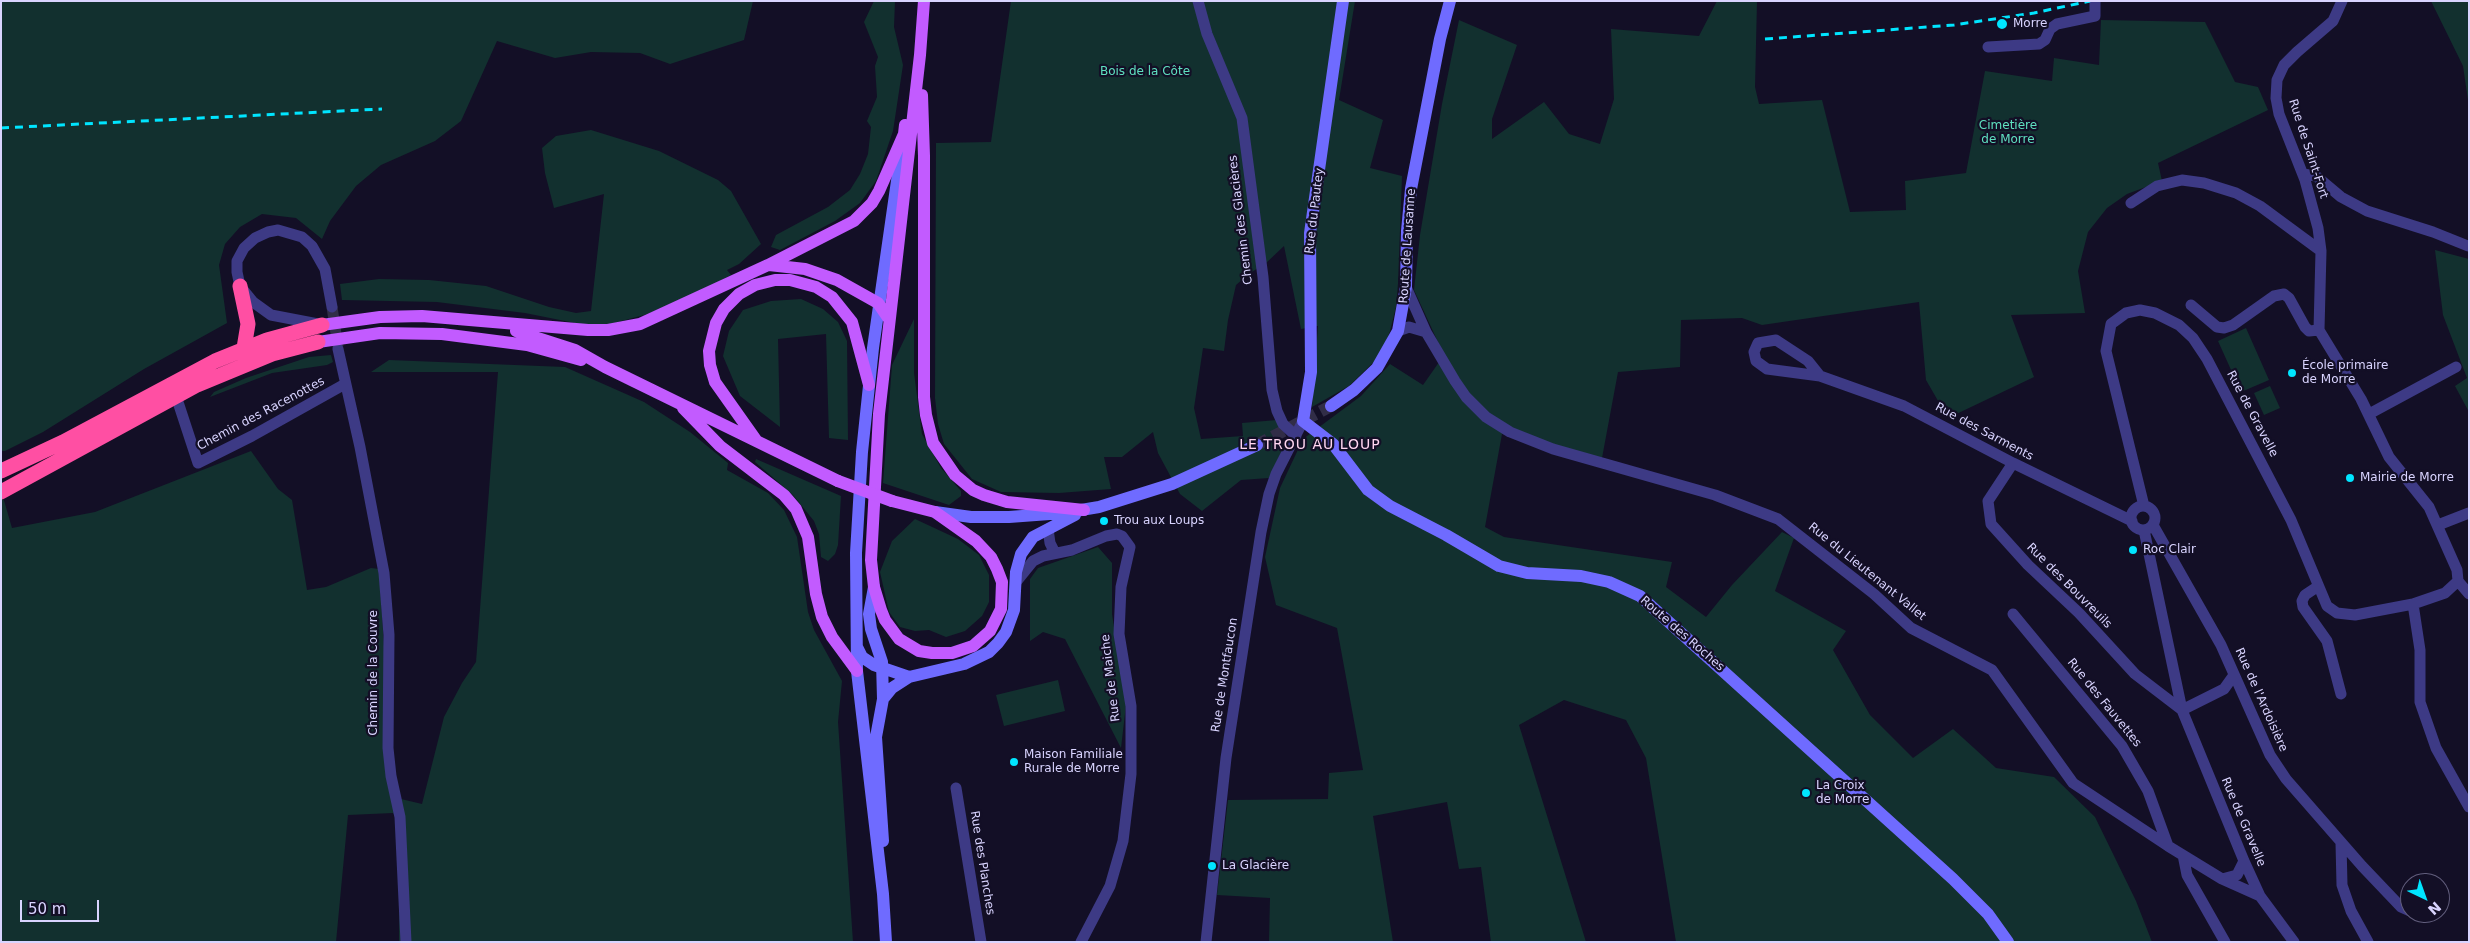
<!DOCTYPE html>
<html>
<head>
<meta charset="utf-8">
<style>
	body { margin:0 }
	#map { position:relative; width:2470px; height:943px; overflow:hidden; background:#130f26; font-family:"DejaVu Sans",sans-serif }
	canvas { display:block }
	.frame { position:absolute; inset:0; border:2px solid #d9d4ff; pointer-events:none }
	.north { position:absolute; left:2400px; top:873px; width:50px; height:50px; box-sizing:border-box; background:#130f26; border:1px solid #625e7d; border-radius:50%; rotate:138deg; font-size:14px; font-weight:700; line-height:20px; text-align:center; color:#d9d4ff }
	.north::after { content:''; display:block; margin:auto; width:18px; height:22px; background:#00e5ff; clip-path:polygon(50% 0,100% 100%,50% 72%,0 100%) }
	.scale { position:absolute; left:20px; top:900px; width:79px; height:22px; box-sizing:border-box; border:2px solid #d9d4ff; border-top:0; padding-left:6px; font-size:15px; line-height:18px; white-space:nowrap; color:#d9d4ff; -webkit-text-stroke:4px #130f26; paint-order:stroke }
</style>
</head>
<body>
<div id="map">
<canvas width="2470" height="943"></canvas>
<div class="frame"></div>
<div class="north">N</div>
<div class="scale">50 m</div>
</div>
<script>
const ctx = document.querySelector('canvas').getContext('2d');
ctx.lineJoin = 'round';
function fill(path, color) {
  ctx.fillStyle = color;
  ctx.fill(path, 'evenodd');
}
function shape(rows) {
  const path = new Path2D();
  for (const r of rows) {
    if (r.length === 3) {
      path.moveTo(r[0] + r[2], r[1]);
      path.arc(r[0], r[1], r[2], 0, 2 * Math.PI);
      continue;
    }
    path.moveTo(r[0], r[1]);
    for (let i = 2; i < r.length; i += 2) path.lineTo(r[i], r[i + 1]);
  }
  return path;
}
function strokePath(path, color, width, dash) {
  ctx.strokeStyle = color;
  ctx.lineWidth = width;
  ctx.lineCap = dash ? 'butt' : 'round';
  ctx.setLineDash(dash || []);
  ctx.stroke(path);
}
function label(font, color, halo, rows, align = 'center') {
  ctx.font = font + ' "DejaVu Sans",sans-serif';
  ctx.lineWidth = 4.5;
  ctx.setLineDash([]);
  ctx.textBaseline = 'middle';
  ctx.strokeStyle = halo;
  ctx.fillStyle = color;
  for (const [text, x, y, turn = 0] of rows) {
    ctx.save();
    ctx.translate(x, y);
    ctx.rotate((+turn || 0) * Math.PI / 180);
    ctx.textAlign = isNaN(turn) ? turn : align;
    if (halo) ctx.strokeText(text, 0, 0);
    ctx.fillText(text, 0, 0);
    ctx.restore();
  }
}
fill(shape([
	[1,1,753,1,744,40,670,64,640,53,591,52,555,58,497,41,461,121,435,141,381,165,356,186,330,221,322,239,296,218,262,214,240,227,225,244,219,265,227,323,144,369,43,432,5,451,1,451],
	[874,1,895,1,894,27,903,65,893,131,876,181,860,203,835,221,780,250,771,247,776,235,828,207,850,190,860,174,868,154,871,127,867,121,877,97,875,66,878,57,864,22],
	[1011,1,1355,1,1339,100,1383,120,1370,168,1402,176,1398,284,1396,307,1390,331,1382,354,1349,386,1312,407,1318,326,1301,329,1284,246,1265,264,1250,273,1236,285,1228,320,1224,351,1203,348,1194,408,1201,439,1243,436,1242,423,1277,420,1284,446,1269,478,1241,480,1202,511,1180,494,1158,453,1153,432,1122,457,1104,457,1111,489,1059,493,1001,492,972,479,944,444,938,424,935,398,936,143,991,142],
	[1717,1,1757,1,1755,87,1759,104,1822,100,1850,212,1906,210,1905,181,1966,173,1985,71,2052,81,2054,58,2099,65,2101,20,2205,22,2235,82,2258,87,2268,110,2158,163,2162,181,2127,194,2107,208,2088,232,2078,271,2085,313,2011,315,2034,377,1948,418,1926,380,1919,302,1762,325,1742,318,1681,320,1680,367,1618,372,1602,458,1502,434,1485,527,1504,537,1672,562,1666,587,1706,617,1732,585,1782,532,1794,538,1775,591,1846,631,1833,650,1870,715,1913,758,1953,729,1996,768,2054,777,2095,817,2136,901,2152,942,1676,942,1646,758,1626,720,1564,700,1519,725,1586,942,1491,942,1481,867,1459,869,1447,802,1373,816,1393,942,1269,942,1270,898,1217,895,1228,800,1328,799,1329,773,1363,770,1337,628,1276,605,1265,557,1280,488,1303,439,1361,396,1390,364,1423,385,1444,355,1414,290,1420,235,1442,104,1459,20,1517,45,1492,119,1492,139,1544,102,1569,134,1600,144,1614,99,1611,29,1699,36],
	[2431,1,2469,1,2469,107,2463,66],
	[591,130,659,151,718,180,731,191,761,244,739,264,727,270,731,275,714,284,648,314,610,324,580,324,525,313,437,302,342,300,340,284,379,279,429,280,486,286,549,307,576,313,591,311,604,194,554,208,545,173,542,148,556,136],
	[2435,250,2469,259,2469,412,2455,386,2467,378,2443,315],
	[801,299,823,309,838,322,847,341,848,440,829,438,826,334,778,339,780,427,740,396,723,356,729,331,743,310,771,301],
	[914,319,914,373,922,434,941,468,961,491,961,496,949,505,883,483,892,365],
	[2246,328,2269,380,2241,392,2218,341],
	[331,355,333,362,327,365,272,373,210,397,214,392,246,378,309,357],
	[389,360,565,367,644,402,690,432,728,463,727,470,768,493,784,510,797,537,808,612,814,630,842,681,838,722,853,942,399,942,399,840,397,819,393,813,348,815,336,942,1,942,1,490,12,528,95,512,251,451,278,489,292,500,307,590,326,587,371,568,379,569,391,753,401,799,422,804,444,717,462,683,476,662,498,372,371,372],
	[2270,386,2280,408,2264,415,2254,393],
	[756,459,841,496,838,545,835,554,828,561,821,557,819,534,814,521,793,495,755,462],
	[915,519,958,539,979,555,989,575,989,602,982,616,965,631,946,637,929,630,915,631,900,627,889,612,880,572,892,541],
	[1098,547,1112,563,1112,614,1126,705,1121,748,1065,639,1043,632,1030,641,1030,579,1038,568],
	[1058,680,1065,711,1004,726,996,695]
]), '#12302f');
strokePath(shape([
	[332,307,338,347]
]), '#312d47', 11, [11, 5.5]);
strokePath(shape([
	[1257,445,1331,406]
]), '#312d47', 12, [12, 6]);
strokePath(shape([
	[1198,1,1207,34,1242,118,1263,277,1272,390,1277,411,1283,424,1296,436],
	[2342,1,2333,21,2297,52,2284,65,2277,80,2276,98,2279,114,2305,180,2318,228,2321,251,2319,330,2361,399,2389,457,2429,507,2457,570,2458,581,2469,594],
	[1988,47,2039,44,2045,40,2050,29,2057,24,2095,16,2095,1],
	[2303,174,2316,176,2341,197,2367,211,2433,232,2468,246],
	[2131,203,2157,186,2182,180,2204,183,2236,193,2260,206,2321,251],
	[1406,287,1426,332,1455,381,1466,397,1486,417,1510,432,1553,449,1715,495,1778,519,1874,594,1911,628,1992,670,2073,783,2168,846,2222,879,2260,896],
	[2191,305,2217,327,2224,328,2233,325,2274,296,2284,294,2289,298,2305,327,2309,331,2319,330],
	[318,324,271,315,253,302,240,286,237,272,237,261,244,248,255,238,268,232,278,230,302,237,312,246,325,269,332,307],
	[1398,331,1409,327,1426,332],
	[338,349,360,447,384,573,389,635,388,748,391,776,400,817,406,942],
	[1820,376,1808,361,1776,340,1758,343,1754,352,1756,361,1767,369,1820,376,1904,406,2013,463,2132,521],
	[176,396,198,463,252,436,345,384],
	[2369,414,2456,367],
	[2013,463,1988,501,1991,524,2028,565,2079,613,2135,674,2182,710,2224,689,2234,675],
	[2144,506,2106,351,2111,324,2126,313,2140,310,2155,313,2179,325,2193,338,2207,359,2291,520,2327,606,2337,613,2355,615,2413,604,2445,593,2458,581],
	[2143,518,12],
	[2153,525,2221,645,2270,755,2286,779,2362,866,2401,907,2410,911],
	[2438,525,2469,513],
	[1048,529,1050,543,1055,553],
	[2144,530,2182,710,2244,861,2260,896,2294,942],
	[1016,582,1033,561,1043,556,1072,550,1106,536,1117,534,1122,536,1130,547,1121,587,1119,634,1131,706,1131,774,1123,841,1110,886,1081,942],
	[2317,587,2305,595,2302,601,2303,607,2327,641,2341,694],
	[2413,604,2420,650,2420,702,2436,748,2469,807],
	[2013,614,2122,746,2148,791,2168,846],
	[956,788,981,942],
	[2341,843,2342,885,2351,911,2368,942],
	[2183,855,2187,875,2225,942],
	[2222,879,2237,875,2244,861],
	[1206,942,1226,758,1261,532,1269,494,1276,474,1303,421]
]), '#3d3a85', 11);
strokePath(shape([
	[1343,1,1310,233,1311,372,1303,421,1333,444,1368,490,1390,506,1446,535,1499,566,1527,573,1581,576,1609,582,1640,596,1953,879,1988,914,2008,942],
	[1331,406,1354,390,1377,368,1398,331,1406,287,1407,231,1411,189,1440,39,1450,1],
	[935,512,971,517,1009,517,1063,513,1099,507,1172,484,1257,445],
	[874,587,869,614,871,629,882,662,883,699,876,737,883,841],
	[857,647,862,657,874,665,909,677],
	[883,699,892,688,909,677,964,664,989,652,998,643,1006,632,1014,610,1016,572,1021,554,1033,537,1075,515],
	[886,942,883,894,857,671,856,553,862,452,873,348,903,139]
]), '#6f6bff', 12);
strokePath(shape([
	[922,95,924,156,924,397,926,415,933,443,955,475,973,490,984,495,1007,502,1084,510],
	[769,265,805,269,837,280,878,303,889,319],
	[322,325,380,317,422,316,588,330,608,330,640,324,768,265,854,221,872,203,879,191,904,134,905,125],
	[516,331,575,350,605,367,838,481],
	[318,342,380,333,442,334,527,345,581,360],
	[683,408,720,446,784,495,796,509,808,537,816,594,822,617,832,637,857,671],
	[756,440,715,382,710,365,709,351,716,323,724,309,739,294,755,285,775,280,790,280,816,287,832,297,852,322,869,385],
	[892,501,935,512,976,541,991,557,997,569,1002,582,1001,609,990,631,973,646,952,653,932,653,919,651,899,639,885,620,881,610,874,587,871,560,879,414,920,55,924,1]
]), '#c25bff', 12);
strokePath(shape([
	[240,286,248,324,244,348],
	[1,471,63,442,215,361,267,340,322,325],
	[1,492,197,385,272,354,318,342]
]), '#ff4fa3', 15);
strokePath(shape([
	[1765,39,1954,25,2034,13,2090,1],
	[1,128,382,109]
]), '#00e5ff', 3, [8, 6]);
strokePath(shape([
	[838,481,892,501]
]), '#c25bff', 12);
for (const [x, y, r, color] of [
	[2002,24,6,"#00e5ff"],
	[2292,373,5,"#00e5ff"],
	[2350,478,5,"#00e5ff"],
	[1104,521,5,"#00e5ff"],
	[2133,550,5,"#00e5ff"],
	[1014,762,5,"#00e5ff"],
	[1806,793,5,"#00e5ff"],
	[1212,866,5,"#00e5ff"]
]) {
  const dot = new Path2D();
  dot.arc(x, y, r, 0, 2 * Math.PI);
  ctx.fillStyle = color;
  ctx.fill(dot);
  strokePath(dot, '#130f26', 2);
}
label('12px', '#d9d4ff', '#130f26', [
	["Morre",2013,24],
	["École primaire",2302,366],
	["de Morre",2302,380],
	["Mairie de Morre",2360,478],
	["Trou aux Loups",1114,521],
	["Roc Clair",2143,550],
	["Maison Familiale",1024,755],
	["Rurale de Morre",1024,769],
	["La Croix",1816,786],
	["de Morre",1816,800],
	["La Glacière",1222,866]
], 'left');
label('12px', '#5fe0c0', '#130f26', [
	["Bois de la Côte",1145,72],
	["Cimetière",2008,126],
	["de Morre",2008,140]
]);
label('12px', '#d9d4ff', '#130f26', [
	["Rue de Saint-Fort",2308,149,72],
	["Rue du Pautey",1315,211,-83],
	["Chemin des Glacières",1241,220,-97],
	["Route de Lausanne",1408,246,-86],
	["Chemin des Racenottes",261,414,-28],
	["Rue de Gravelle",2252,414,62],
	["Rue des Sarments",1984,432,28],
	["Rue du Lieutenant Vallet",1867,572,39],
	["Rue des Bouvreuils",2069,586,45],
	["Route des Roches",1682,634,41],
	["Chemin de la Couvre",374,673,-90],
	["Rue de Montfaucon",1225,675,-81],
	["Rue de Maiche",1111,678,-97],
	["Rue de l'Ardoisière",2261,700,66],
	["Rue des Fauvettes",2104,703,51],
	["Rue de Gravelle",2243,822,67],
	["Rue des Planches",982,863,81]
]);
ctx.letterSpacing = '1px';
label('14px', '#ffd6f0', '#130f26', [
	["LE TROU AU LOUP",1310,445]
]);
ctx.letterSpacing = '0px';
</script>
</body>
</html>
